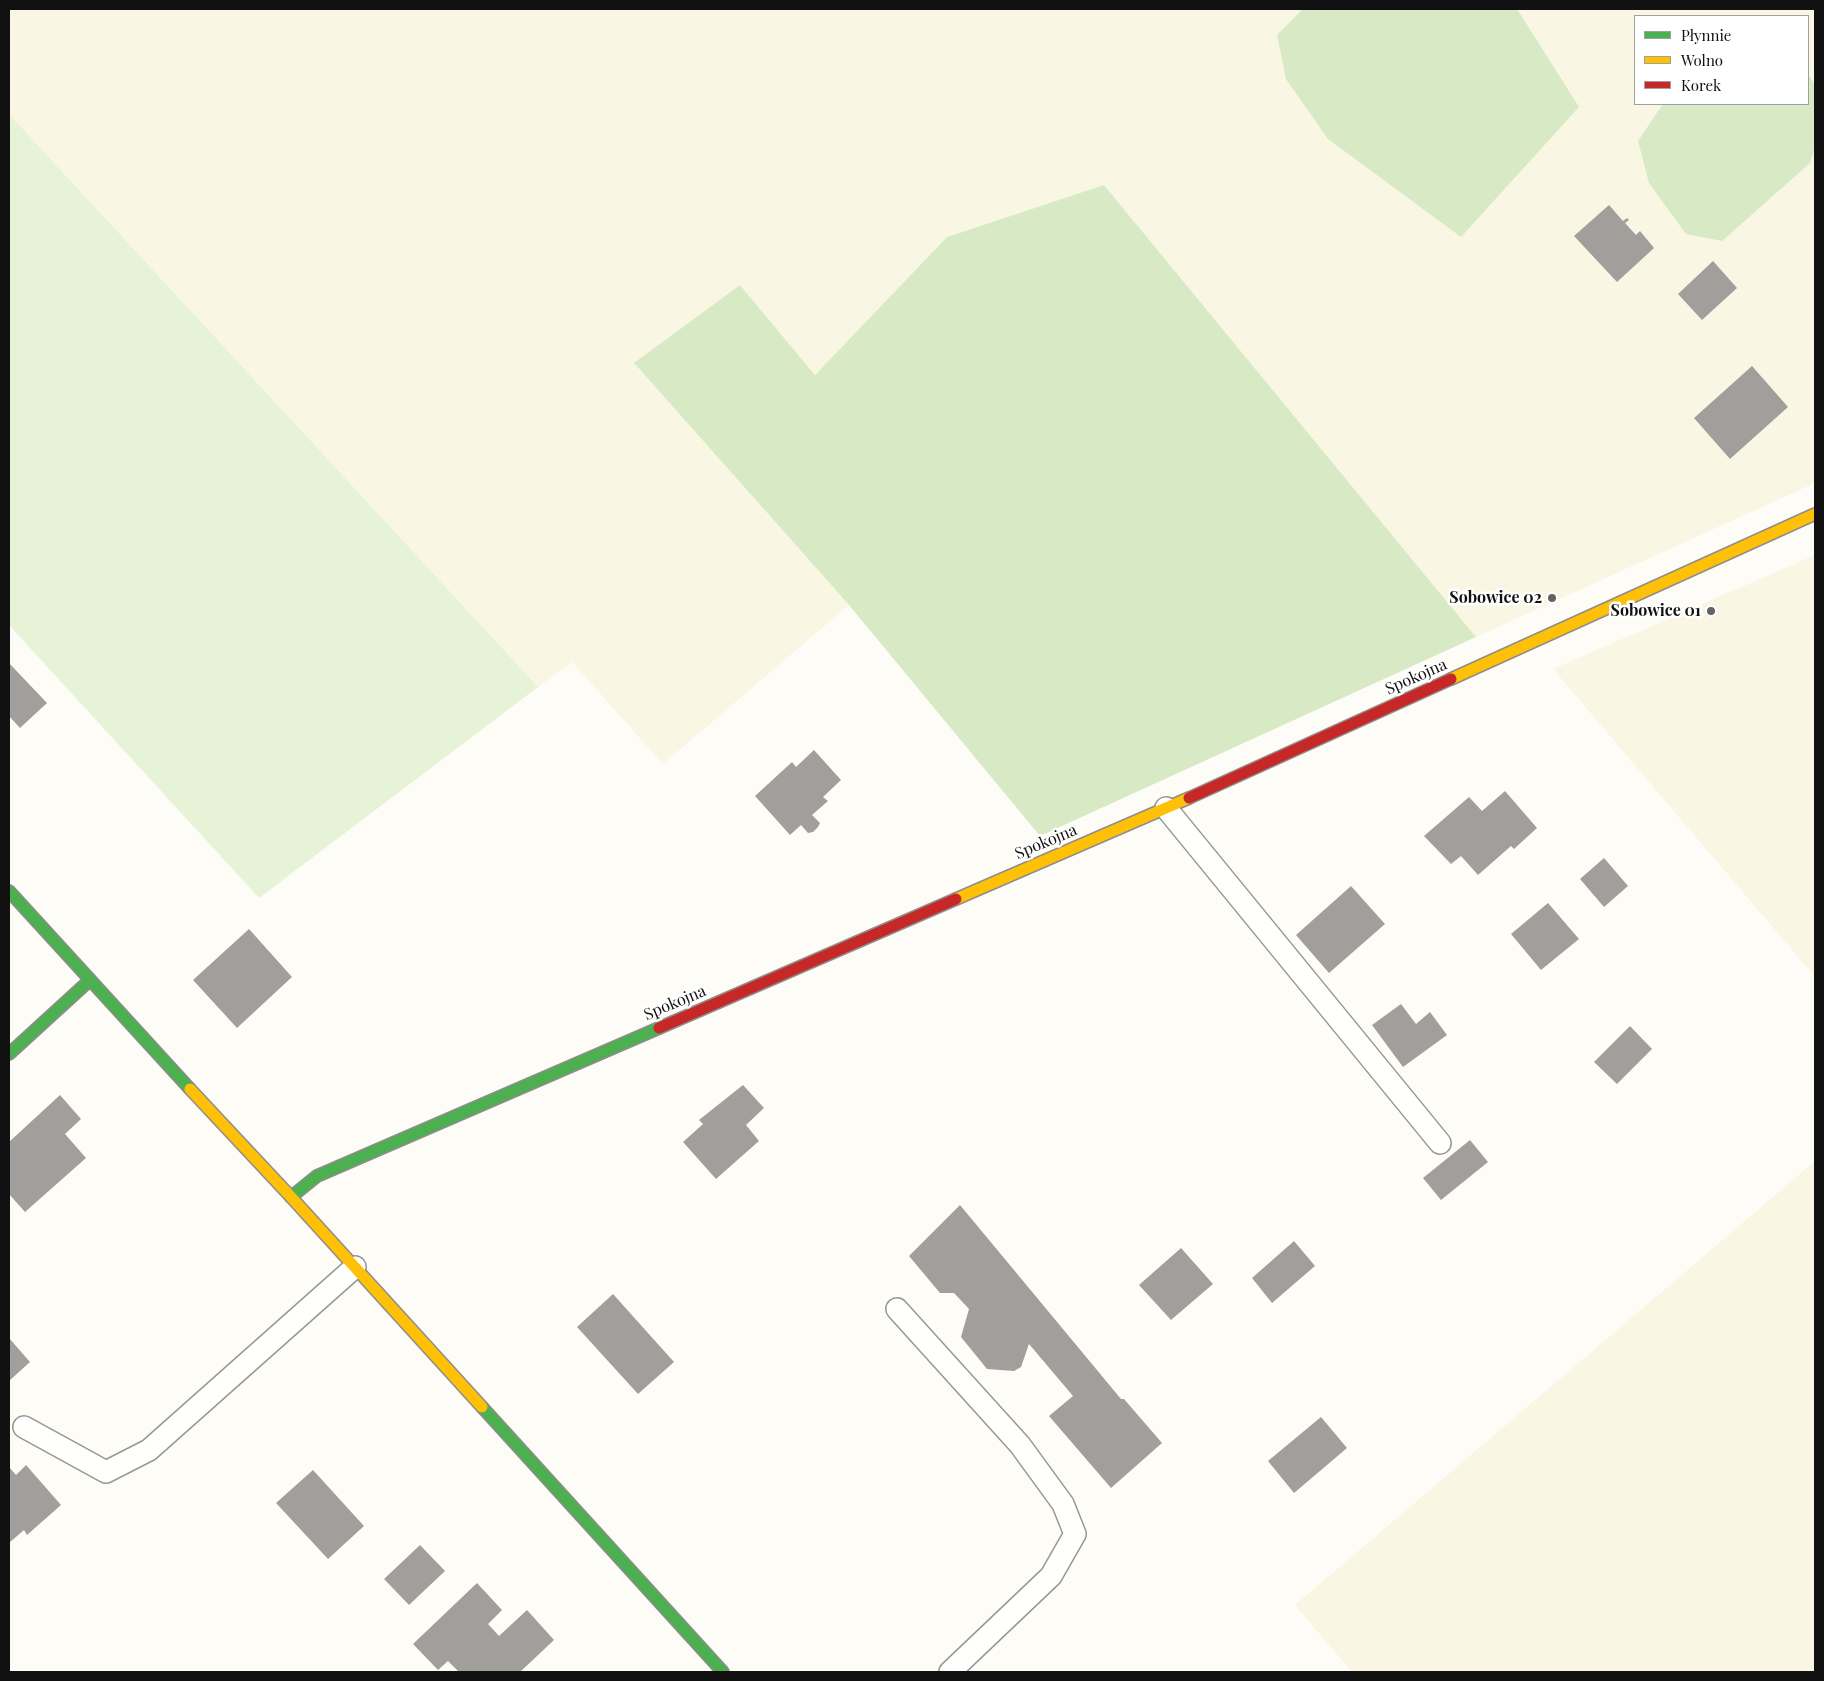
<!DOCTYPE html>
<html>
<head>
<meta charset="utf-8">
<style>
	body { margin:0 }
	#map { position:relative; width:1824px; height:1681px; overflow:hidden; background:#fdfcf7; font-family:"Playfair Display",serif }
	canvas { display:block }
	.frame { position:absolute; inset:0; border:10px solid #111; pointer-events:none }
	.legend { position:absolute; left:1634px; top:15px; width:175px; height:90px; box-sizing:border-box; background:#fff; border:1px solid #a0a0a0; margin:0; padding:6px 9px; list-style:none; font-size:15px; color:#111 }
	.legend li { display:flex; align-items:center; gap:10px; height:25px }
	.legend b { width:25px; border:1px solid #a0a0a0 }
</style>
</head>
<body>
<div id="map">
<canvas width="1824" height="1681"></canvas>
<div class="frame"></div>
<ul class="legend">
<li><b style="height:6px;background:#4caf50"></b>Płynnie</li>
<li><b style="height:6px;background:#ffc107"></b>Wolno</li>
<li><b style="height:6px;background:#c62828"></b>Korek</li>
</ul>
</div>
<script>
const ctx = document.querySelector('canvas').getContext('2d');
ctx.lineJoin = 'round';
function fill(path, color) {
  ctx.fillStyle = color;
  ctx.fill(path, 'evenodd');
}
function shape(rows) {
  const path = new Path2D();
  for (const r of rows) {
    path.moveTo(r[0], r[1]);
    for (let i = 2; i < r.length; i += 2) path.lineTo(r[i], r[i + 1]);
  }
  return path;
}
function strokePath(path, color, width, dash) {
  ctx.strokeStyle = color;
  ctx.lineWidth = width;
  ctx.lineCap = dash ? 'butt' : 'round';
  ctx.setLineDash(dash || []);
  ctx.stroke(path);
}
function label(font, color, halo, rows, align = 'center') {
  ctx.font = font + ' "Playfair Display",serif';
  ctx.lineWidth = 5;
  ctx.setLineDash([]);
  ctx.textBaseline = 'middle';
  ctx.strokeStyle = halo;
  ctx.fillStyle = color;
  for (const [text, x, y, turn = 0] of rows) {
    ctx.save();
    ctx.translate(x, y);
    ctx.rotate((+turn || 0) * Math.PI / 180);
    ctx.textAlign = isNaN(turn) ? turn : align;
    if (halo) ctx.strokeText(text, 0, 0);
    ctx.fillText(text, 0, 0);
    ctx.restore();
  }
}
fill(shape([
	[9,9,1815,9,1815,483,1476,637,1104,185,947,237,815,375,740,285,635,364,849,605,663,764,572,662,538,687,9,114],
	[1635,16,1808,16,1808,104,1635,104],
	[1815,555,1815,977,1553,669],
	[1815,1161,1815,1672,1352,1672,1295,1605]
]), '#f9f7e4');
fill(shape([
	[9,114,538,687,259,898,9,625]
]), '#e7f3d7');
fill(shape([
	[1303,9,1517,9,1579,107,1461,237,1328,139,1286,79,1277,35],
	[1808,75,1815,84,1815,148,1810,163,1722,241,1686,234,1649,183,1638,141,1663,104,1808,104],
	[1104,185,1476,637,1040,836,849,605,634,363,740,285,815,375,947,237]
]), '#d8eac5');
fill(shape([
	[1609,205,1623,221,1627,218,1629,220,1625,223,1636,235,1640,231,1654,248,1617,282,1574,236],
	[1713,261,1737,288,1702,320,1678,294],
	[1752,366,1788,407,1730,459,1694,418],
	[9,663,47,703,20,728,9,716],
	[814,750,841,780,823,797,828,801,812,815,820,823,818,827,813,832,808,833,801,825,790,835,755,796,792,762,796,767],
	[1505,791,1537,828,1514,849,1511,846,1478,875,1461,856,1451,864,1424,836,1469,797,1482,811],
	[1604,858,1628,886,1604,907,1580,879],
	[1351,886,1385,924,1329,973,1296,935],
	[1548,903,1579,939,1541,970,1511,934],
	[249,929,292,977,237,1028,193,980],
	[1401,1004,1416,1024,1430,1012,1447,1035,1403,1067,1372,1025],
	[1630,1026,1652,1049,1617,1084,1594,1062],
	[743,1085,764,1108,746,1125,759,1141,716,1179,683,1142,703,1124,699,1120],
	[60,1095,81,1119,65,1134,86,1158,25,1212,9,1194,9,1142],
	[1470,1140,1488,1162,1441,1200,1423,1178],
	[960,1205,1121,1399,1124,1399,1162,1443,1111,1488,1049,1416,1073,1396,1029,1344,1021,1367,1014,1371,987,1369,961,1337,969,1309,954,1293,940,1293,909,1256],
	[1294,1241,1315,1266,1272,1303,1252,1278],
	[1181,1248,1213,1284,1171,1320,1139,1285],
	[613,1294,674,1362,638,1394,577,1327],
	[9,1338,30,1362,9,1381],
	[1321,1417,1347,1448,1294,1493,1268,1461],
	[26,1465,61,1505,27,1535,24,1530,9,1543,9,1467,16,1475],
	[313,1470,364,1526,328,1559,276,1503],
	[420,1545,445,1571,409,1605,384,1579],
	[477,1583,502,1610,488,1624,499,1636,527,1610,554,1640,520,1672,459,1672,448,1661,438,1670,413,1644]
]), '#a19f9c');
const lane = shape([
	[1166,808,1440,1143],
	[897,1309,1020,1445,1063,1504,1075,1534,1051,1576,950,1672],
	[24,1427,106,1472,149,1450,355,1267]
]);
const fast = shape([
	[9,891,190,1089],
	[9,1054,90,980],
	[291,1197,317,1176,659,1028],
	[482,1407,723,1672]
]);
const slow = shape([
	[1451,679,1815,514],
	[956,899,1189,798],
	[190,1089,291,1197,482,1407]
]);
const jam = shape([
	[1189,798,1451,679],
	[659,1028,956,899]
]);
strokePath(lane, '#979795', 24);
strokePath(fast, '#8e8d8b', 14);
strokePath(slow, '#8e8d8b', 14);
strokePath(jam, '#8e8d8b', 14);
strokePath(lane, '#fffffe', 21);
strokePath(fast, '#4caf50', 11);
strokePath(slow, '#ffc107', 11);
strokePath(jam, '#c62828', 11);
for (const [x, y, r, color] of [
	[1552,598,5,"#646362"],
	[1711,611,5,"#646362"]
]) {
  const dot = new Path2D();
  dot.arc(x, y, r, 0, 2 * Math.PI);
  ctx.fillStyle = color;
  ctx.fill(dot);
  strokePath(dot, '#fff', 2);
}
label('bold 16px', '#111', '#fff', [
	["Sobowice 02",1542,598],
	["Sobowice 01",1701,611]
], 'right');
label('16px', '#111', '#fff', [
	["Spokojna",1416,677,-24],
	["Spokojna",1046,842,-23],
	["Spokojna",675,1003,-23]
]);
</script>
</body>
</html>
